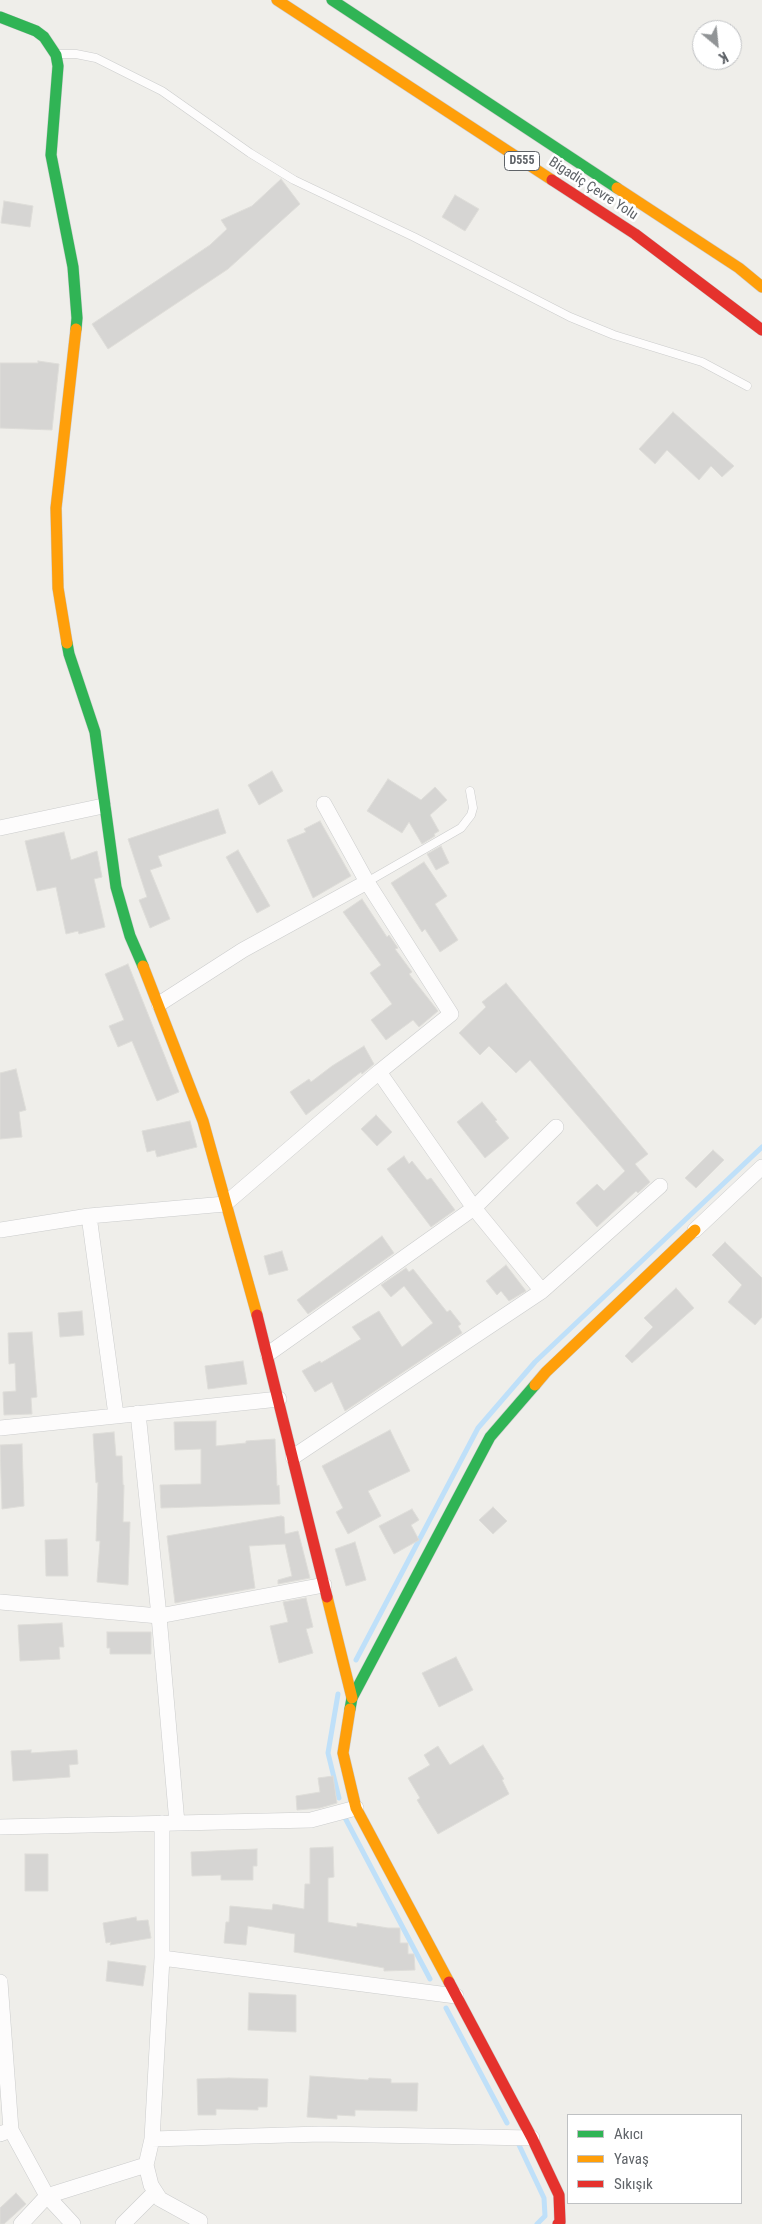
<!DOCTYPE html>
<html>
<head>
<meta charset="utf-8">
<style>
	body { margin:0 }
	#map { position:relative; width:762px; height:2224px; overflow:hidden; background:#efeeea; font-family:"Roboto Condensed",sans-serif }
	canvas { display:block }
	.legend { position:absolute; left:567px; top:2114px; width:175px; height:90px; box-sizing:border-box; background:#fff; border:1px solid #bfc1c3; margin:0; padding:6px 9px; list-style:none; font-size:15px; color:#5f6368 }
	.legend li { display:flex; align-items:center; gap:10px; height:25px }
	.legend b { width:25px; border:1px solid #bfc1c3 }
	.north { position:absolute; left:692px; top:20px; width:50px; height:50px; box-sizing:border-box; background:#fff; border:1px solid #bfc1c3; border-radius:50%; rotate:152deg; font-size:14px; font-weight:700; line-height:20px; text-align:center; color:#5f6368 }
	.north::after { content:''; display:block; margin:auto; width:18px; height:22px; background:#919496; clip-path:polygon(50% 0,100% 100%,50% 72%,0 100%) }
</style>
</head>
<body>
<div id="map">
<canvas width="762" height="2224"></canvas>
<ul class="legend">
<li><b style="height:6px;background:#30b455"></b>Akıcı</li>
<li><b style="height:6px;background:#ff9f0a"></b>Yavaş</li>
<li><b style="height:6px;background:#e5322d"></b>Sıkışık</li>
</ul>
<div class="north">K</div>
</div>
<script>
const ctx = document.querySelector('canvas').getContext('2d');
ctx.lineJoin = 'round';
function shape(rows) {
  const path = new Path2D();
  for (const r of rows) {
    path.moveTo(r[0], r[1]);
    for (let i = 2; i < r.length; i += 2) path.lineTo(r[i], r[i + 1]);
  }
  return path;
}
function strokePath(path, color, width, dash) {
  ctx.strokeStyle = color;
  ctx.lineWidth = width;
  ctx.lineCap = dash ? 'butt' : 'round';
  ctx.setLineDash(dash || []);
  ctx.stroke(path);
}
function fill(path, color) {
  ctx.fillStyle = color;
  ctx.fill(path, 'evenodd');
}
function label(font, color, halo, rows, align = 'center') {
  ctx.font = font + ' "Roboto Condensed",sans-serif';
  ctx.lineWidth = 5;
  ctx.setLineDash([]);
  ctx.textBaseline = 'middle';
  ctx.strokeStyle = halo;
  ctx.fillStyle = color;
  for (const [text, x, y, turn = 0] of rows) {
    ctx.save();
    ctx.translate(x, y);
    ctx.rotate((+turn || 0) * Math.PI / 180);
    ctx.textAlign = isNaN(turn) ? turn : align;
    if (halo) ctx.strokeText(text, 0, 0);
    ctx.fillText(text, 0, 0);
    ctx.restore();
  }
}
strokePath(shape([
	[356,1660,478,1428,535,1362,762,1147],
	[338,1694,328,1753,339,1798],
	[343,1814,430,1979],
	[446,2008,507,2123],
	[519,2145,544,2198,545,2216,537,2224]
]), '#bfe0f9', 5);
const building = shape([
	[281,179,300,204,228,269,108,349,92,324,210,245,227,229,221,220,252,206,281,179],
	[455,195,479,209,465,231,442,217,455,195],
	[4,201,33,206,30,227,1,223,4,201],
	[38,361,59,364,52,430,0,428,0,363,38,363,38,361],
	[673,412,734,466,722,477,711,466,699,480,667,450,655,464,639,449,673,412],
	[272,771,283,791,259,805,248,785,272,771],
	[388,779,421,800,435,787,447,800,430,815,439,831,434,834,435,836,422,844,409,822,402,833,367,811,388,779],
	[218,809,226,833,158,856,162,866,150,870,170,919,150,928,139,900,147,897,128,839,218,809],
	[320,821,351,876,313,898,287,840,306,832,304,829,320,821],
	[64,832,71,860,97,851,102,877,94,879,105,927,79,934,78,931,66,934,56,887,37,891,25,841,64,832],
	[441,846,449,863,436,870,427,854,441,846],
	[238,850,270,906,257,913,226,857,238,850],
	[424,862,447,896,435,904,458,940,440,952,425,929,422,932,391,883,424,862],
	[362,899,387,937,389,935,398,948,395,949,412,972,409,974,438,1011,419,1027,413,1020,386,1040,371,1020,392,1004,370,973,381,965,343,912,362,899],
	[128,964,179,1092,157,1101,132,1041,118,1047,109,1026,124,1020,105,974,128,964],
	[506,983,648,1154,635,1164,650,1182,638,1193,636,1191,597,1227,576,1203,597,1184,604,1191,625,1171,530,1060,516,1073,489,1046,480,1055,459,1033,486,1007,482,1002,506,983],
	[364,1046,374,1064,362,1074,361,1072,306,1115,290,1092,309,1079,311,1082,332,1066,364,1046],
	[16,1069,26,1110,19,1112,22,1137,0,1139,0,1073,16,1069],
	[482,1102,497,1120,495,1121,509,1138,485,1158,457,1122,482,1102],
	[376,1115,392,1132,377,1146,361,1129,376,1115],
	[190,1121,197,1147,157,1157,155,1150,147,1152,142,1131,190,1121],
	[713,1150,724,1160,696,1188,685,1178,713,1150],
	[404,1156,409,1164,412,1161,427,1180,431,1178,455,1210,431,1227,387,1169,404,1156],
	[382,1236,394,1253,308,1314,297,1300,382,1236],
	[725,1242,762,1278,762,1317,755,1325,728,1302,742,1285,712,1255,725,1242],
	[282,1251,288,1270,269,1275,264,1256,282,1251],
	[506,1265,526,1291,509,1301,501,1291,497,1295,486,1281,506,1265],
	[406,1268,409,1272,413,1269,447,1312,450,1310,461,1324,458,1326,462,1333,345,1411,332,1382,315,1392,302,1371,320,1361,321,1363,361,1339,352,1327,379,1311,402,1347,429,1326,433,1323,404,1286,391,1297,381,1285,406,1268],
	[676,1288,694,1308,632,1363,625,1356,653,1327,644,1318,676,1288],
	[82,1311,84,1335,60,1337,58,1313,82,1311],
	[32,1332,37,1397,31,1398,32,1414,4,1415,3,1392,16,1391,15,1363,9,1364,8,1333,32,1332],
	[243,1361,247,1384,208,1389,205,1366,243,1361],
	[216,1421,216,1446,246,1443,246,1441,275,1439,277,1486,279,1485,280,1504,161,1508,160,1485,201,1484,201,1449,175,1450,174,1422,216,1421],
	[390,1430,410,1471,368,1491,381,1516,348,1534,336,1512,343,1508,322,1466,390,1430],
	[114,1432,116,1456,122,1456,123,1485,124,1485,123,1522,130,1522,128,1585,97,1582,100,1541,96,1541,98,1482,96,1483,93,1434,114,1432],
	[22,1444,24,1506,2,1509,0,1445,22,1444],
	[493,1507,507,1521,493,1534,479,1520,493,1507],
	[412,1509,419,1520,411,1525,419,1540,394,1554,379,1526,412,1509],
	[281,1516,284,1517,285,1534,298,1531,310,1578,278,1584,278,1580,292,1576,285,1544,249,1546,255,1588,175,1603,167,1536,281,1516],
	[67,1539,68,1576,46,1576,45,1540,67,1539],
	[355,1542,366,1580,346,1586,335,1549,355,1542],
	[306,1598,313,1627,306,1629,313,1653,279,1663,270,1626,288,1622,283,1602,306,1598],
	[62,1623,64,1647,59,1647,60,1659,20,1661,18,1625,62,1623],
	[107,1632,151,1632,151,1654,110,1654,110,1648,107,1648,107,1632],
	[456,1657,473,1690,439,1707,422,1673,456,1657],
	[483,1745,504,1779,502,1780,509,1794,438,1834,417,1800,420,1798,408,1778,430,1765,424,1755,438,1746,450,1765,483,1745],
	[31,1750,31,1753,77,1750,78,1764,69,1765,70,1777,13,1781,11,1751,31,1750],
	[333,1776,337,1803,320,1808,297,1810,296,1796,320,1792,318,1778,333,1776],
	[333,1847,334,1877,328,1878,328,1922,357,1927,357,1923,388,1928,400,1928,400,1943,408,1943,408,1954,414,1954,415,1970,384,1971,384,1968,294,1952,295,1934,248,1926,246,1945,224,1943,226,1922,229,1922,230,1906,272,1910,273,1904,304,1909,305,1884,310,1884,310,1848,333,1847],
	[257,1849,257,1866,253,1866,253,1880,221,1880,221,1875,192,1876,191,1852,257,1849],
	[25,1854,48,1854,48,1891,25,1891,25,1854],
	[136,1917,137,1921,148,1920,151,1938,110,1945,111,1942,106,1943,103,1923,136,1917],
	[108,1961,146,1966,143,1986,106,1981,108,1961],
	[249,1993,296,1995,296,2032,248,2030,249,1993],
	[310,2076,368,2080,369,2078,391,2079,391,2083,418,2083,417,2111,355,2110,355,2116,337,2115,337,2119,307,2117,310,2076],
	[229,2078,268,2079,267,2107,258,2107,258,2110,216,2109,216,2115,198,2115,197,2079,229,2078],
	[16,2193,26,2204,4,2224,0,2224,0,2208,16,2193]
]);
fill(building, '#d6d5d3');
strokePath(building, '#deddd9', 1);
const lane = shape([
	[58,54,76,54,96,58,162,91,250,153,294,180,414,237,570,317,614,335,702,362,747,386],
	[367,882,461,828,471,815,473,808,470,791]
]);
const street = shape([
	[0,828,103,806],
	[159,1004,243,950,367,882],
	[379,1072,474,1208,542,1291],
	[89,1216,116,1415],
	[0,1230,89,1216,225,1204,379,1072,451,1014,367,882,324,804],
	[695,1230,762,1167],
	[268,1354,474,1208,556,1127],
	[138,1413,159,1616,177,1823],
	[0,1428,279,1399],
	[293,1457,542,1291,660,1186],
	[0,1602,159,1616,324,1585],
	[0,1827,311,1820,356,1808],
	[162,1958,456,1996],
	[0,1982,11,2130],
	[0,2134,11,2130,47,2196,73,2224],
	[152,2139,321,2134,532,2138],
	[146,2165,151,2185,160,2199,200,2221,197,2224],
	[21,2224,47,2196,146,2165,152,2139,162,1958,162,1823],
	[123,2224,155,2192]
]);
const fast = shape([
	[332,0,617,188],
	[0,17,36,31,44,37,56,55,58,66,51,155,73,267,77,318,76,329],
	[67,643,69,654,95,732,116,887,130,936,143,966],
	[350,1709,352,1698,490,1437,535,1385]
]);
const slow = shape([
	[277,0,552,180],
	[617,188,739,268,762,287],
	[67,643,58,588,56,508,76,329],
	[143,966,203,1121,257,1315],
	[535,1385,546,1372,695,1230],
	[327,1597,352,1698],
	[350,1709,343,1753,356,1808,449,1982]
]);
const jam = shape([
	[552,180,635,234,762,330],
	[257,1315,327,1597],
	[449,1982,532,2138,559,2195,560,2222,558,2224]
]);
strokePath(lane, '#cbcccc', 9);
strokePath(street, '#cbcccc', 16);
strokePath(fast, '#cacacb', 12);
strokePath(slow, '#cacacb', 12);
strokePath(jam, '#cacacb', 12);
strokePath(lane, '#fdfcfc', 8);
strokePath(street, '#fdfcfc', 15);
strokePath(fast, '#30b455', 11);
strokePath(slow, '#ff9f0a', 11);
strokePath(jam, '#e5322d', 11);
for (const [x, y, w] of [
	[522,161,35]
]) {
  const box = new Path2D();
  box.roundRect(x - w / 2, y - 9.5, w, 19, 4);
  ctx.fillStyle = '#fff';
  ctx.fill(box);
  strokePath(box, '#5f6368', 1);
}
label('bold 12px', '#5f6368', null, [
	["D555",522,161]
]);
label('14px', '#5f6368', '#fff', [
	["Bigadiç Çevre Yolu",593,189,33]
]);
</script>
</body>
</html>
